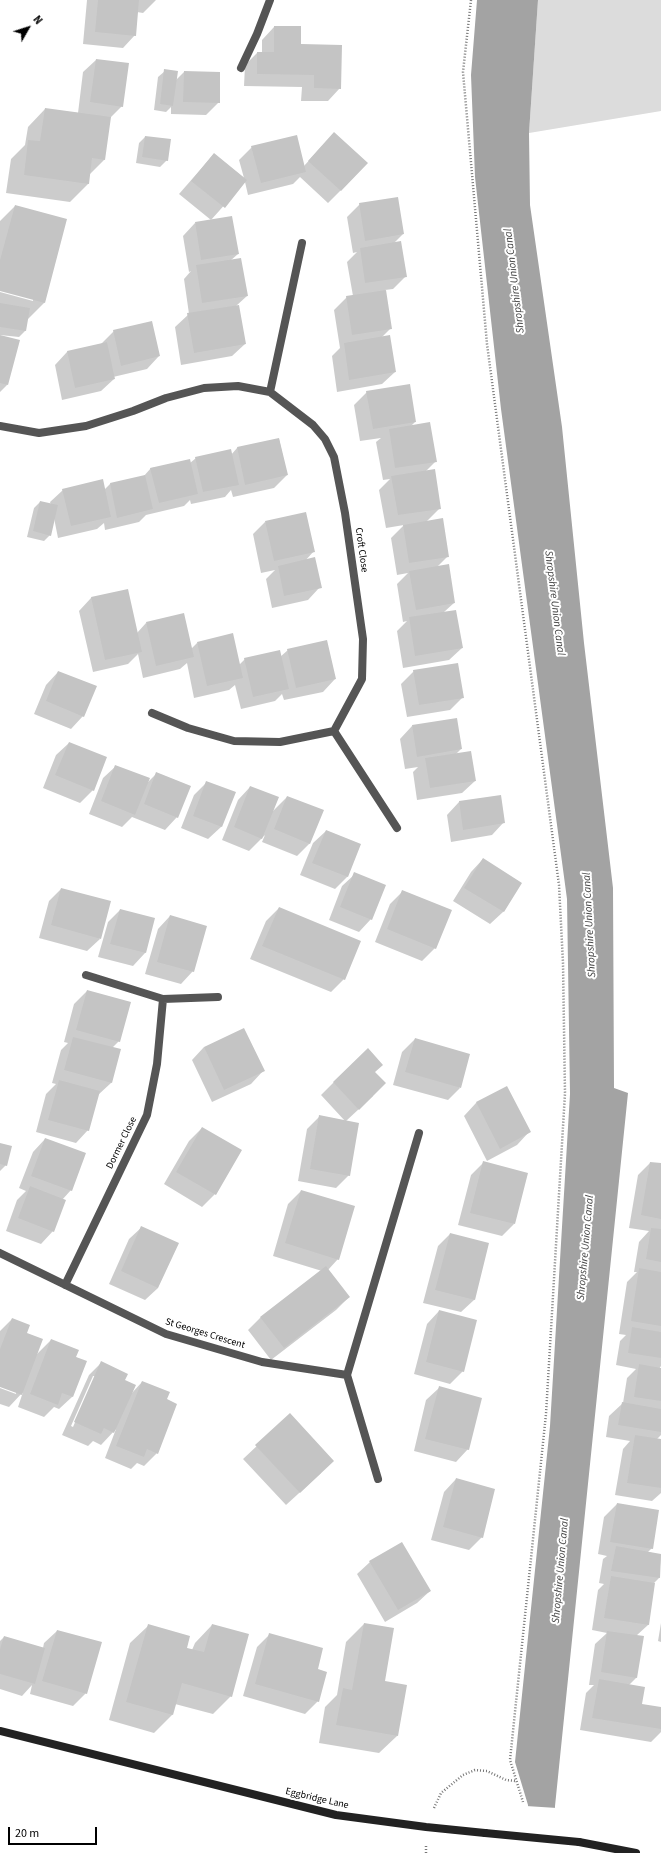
<!DOCTYPE html>
<html>
<head>
<meta charset="utf-8">
<style>
	body { margin:0 }
	#map { position:relative; width:661px; height:1853px; overflow:hidden; background:#fff; font-family:"Source Sans 3",sans-serif }
	canvas { display:block }
	.north { position:absolute; left:8px; top:8px; width:40px; height:40px; -webkit-text-stroke:3px #fff; paint-order:stroke; rotate:51deg; font-size:11px; font-weight:700; line-height:16px; text-align:center; color:#000 }
	.north::after { content:''; display:block; margin:auto; width:14px; height:18px; background:#000; clip-path:polygon(50% 0,100% 100%,50% 72%,0 100%) }
	.scale { position:absolute; left:8px; top:1827px; width:89px; height:18px; box-sizing:border-box; border:2px solid #000; border-top:0; padding-left:5px; font-size:12px; line-height:14px; white-space:nowrap; color:#000; -webkit-text-stroke:3px #fff; paint-order:stroke }
</style>
</head>
<body>
<div id="map">
<canvas width="661" height="1853"></canvas>
<div class="north">N</div>
<div class="scale">20 m</div>
</div>
<script>
const ctx = document.querySelector('canvas').getContext('2d');
ctx.lineJoin = 'round';
function fill(path, color) {
  ctx.fillStyle = color;
  ctx.fill(path, 'evenodd');
}
function shape(rows) {
  const path = new Path2D();
  for (const r of rows) {
    path.moveTo(r[0], r[1]);
    for (let i = 2; i < r.length; i += 2) path.lineTo(r[i], r[i + 1]);
  }
  return path;
}
function strokePath(path, color, width, dash) {
  ctx.strokeStyle = color;
  ctx.lineWidth = width;
  ctx.lineCap = dash ? 'butt' : 'round';
  ctx.setLineDash(dash || []);
  ctx.stroke(path);
}
function label(font, color, halo, rows, align = 'center') {
  ctx.font = font + ' "Source Sans 3",sans-serif';
  ctx.lineWidth = 4;
  ctx.setLineDash([]);
  ctx.textBaseline = 'middle';
  ctx.strokeStyle = halo;
  ctx.fillStyle = color;
  for (const [text, x, y, turn = 0] of rows) {
    ctx.save();
    ctx.translate(x, y);
    ctx.rotate((+turn || 0) * Math.PI / 180);
    ctx.textAlign = isNaN(turn) ? turn : align;
    if (halo) ctx.strokeText(text, 0, 0);
    ctx.fillText(text, 0, 0);
    ctx.restore();
  }
}
fill(shape([
	[538,0,661,0,661,111,529,133]
]), '#dcdcdc');
fill(shape([
	[477,0,538,0,529,133,530,205,562,427,584,643,613,888,614,1088,628,1093,555,1806,554,1853,527,1853,528,1805,515,1762,550,1426,570,1094,567,899,501,409,475,177,471,75]
]), '#a3a3a3');
fill(shape([
	[526,1806,557,1808,556,1853,525,1853]
]), '#fff');
fill(shape([
	[87,0,156,0,143,13,137,12,135,35,123,48,83,44],
	[274,27,300,45,340,88,328,101,301,101,302,87,244,86,245,65,257,53,262,53,262,40],
	[96,60,122,106,110,118,104,160,89,175,88,184,70,202,6,193,11,159,25,145,28,127,45,109,78,113,83,72],
	[165,71,176,80,184,72,219,102,206,115,171,114,171,107,166,112,154,110,158,77],
	[145,137,167,160,160,167,136,163,139,143],
	[322,146,341,190,328,203,300,177,293,184,248,195,245,182,211,220,179,194,214,154,244,178,239,160,252,147,304,166],
	[360,204,403,234,393,244,406,276,393,289,385,290,391,328,381,338,395,372,382,384,337,392,332,356,340,348,334,310,347,297,353,296,347,262,357,252,353,253,347,217],
	[15,206,66,220,44,303,27,320,25,331,19,337,0,335,0,292,33,301,33,299,0,290,0,221],
	[195,223,238,254,230,261,247,296,236,306,245,344,232,356,181,365,175,327,189,314,184,279,191,271,189,272,183,236],
	[114,331,159,356,147,369,113,377,114,379,101,391,62,400,55,365,67,352,101,344],
	[0,336,7,385,0,392],
	[367,392,415,422,410,427,436,461,425,472,440,508,426,522,448,556,437,567,454,603,444,612,462,648,449,660,403,668,397,631,407,621,403,622,397,584,408,573,397,575,391,538,404,525,386,528,379,490,390,479,383,480,376,442,381,438,360,441,354,405],
	[279,439,287,475,274,488,233,497,231,490,225,497,191,504,190,500,184,506,146,515,139,522,105,530,104,523,97,529,58,538,54,518,50,535,44,541,27,537,34,508,40,502,51,505,50,502,63,490,104,490,110,484,143,477,151,468,190,463,196,458,231,455,237,448],
	[265,522,314,551,305,561,320,587,308,600,272,608,266,579,275,570,261,573,253,534],
	[127,590,137,633,146,623,191,649,197,643,239,665,245,659,280,657,288,650,335,679,323,692,284,700,282,694,275,701,241,709,235,685,229,690,194,698,187,663,180,669,143,678,138,654,128,664,93,672,79,611,91,598],
	[414,671,462,698,450,710,407,717,401,684],
	[58,672,83,716,71,729,34,714,46,685],
	[412,726,461,749,455,755,475,781,462,793,417,800,413,772,418,767,405,769,400,739],
	[69,743,93,790,80,803,43,788,56,755],
	[116,766,147,783,157,773,177,817,165,830,132,817,122,827,89,814,103,778],
	[207,782,234,793,221,827,208,839,181,828,194,795],
	[250,787,271,813,287,797,310,843,297,856,262,842,265,835,249,851,222,840,238,800],
	[459,802,504,822,492,835,451,842,447,815],
	[326,831,348,876,335,889,300,875,313,843],
	[483,859,521,883,503,912,490,924,453,901,471,872],
	[355,874,371,919,359,932,329,920,342,886],
	[61,889,100,939,87,951,39,938,49,901],
	[403,891,435,948,422,961,375,942,390,904],
	[279,908,344,979,331,992,250,959,266,921],
	[120,910,154,919,145,953,133,966,98,957,108,922],
	[170,916,193,971,181,984,145,974,158,929],
	[87,991,119,1041,112,1048,119,1050,111,1083,98,1095,88,1130,76,1143,36,1132,46,1094,56,1084,52,1083,61,1050,68,1043,64,1042,74,1004],
	[415,1039,460,1088,448,1100,393,1085,402,1052],
	[204,1047,263,1071,251,1084,212,1102,192,1060],
	[374,1072,373,1096,346,1121,349,1175,336,1188,298,1181,307,1129,320,1116,345,1121,321,1095,334,1082],
	[506,1088,529,1132,517,1145,487,1161,464,1116,476,1103],
	[202,1128,240,1151,215,1194,202,1207,164,1184,189,1141],
	[45,1139,71,1190,62,1200,53,1231,41,1244,6,1231,17,1200,26,1191,19,1188,33,1152],
	[0,1144,6,1165,0,1171],
	[484,1162,514,1224,502,1236,458,1225,471,1175],
	[650,1163,661,1164,661,1366,659,1369,661,1369,661,1435,656,1440,661,1440,661,1493,652,1501,615,1495,623,1449,630,1441,606,1437,609,1416,623,1403,627,1378,636,1369,616,1365,620,1341,626,1335,619,1334,627,1282,637,1272,634,1272,639,1242,649,1231,629,1228,638,1175],
	[301,1191,338,1259,328,1270,349,1297,336,1310,271,1360,248,1330,260,1318,322,1271,273,1256,288,1204],
	[142,1227,158,1288,145,1300,109,1284,129,1239],
	[450,1234,488,1244,474,1300,461,1312,423,1303,438,1246],
	[439,1311,463,1371,450,1384,414,1374,427,1324],
	[12,1319,36,1355,51,1340,75,1357,85,1361,72,1397,59,1409,54,1407,44,1417,18,1407,23,1392,9,1407,0,1404,0,1388,16,1394,16,1392,0,1385,0,1331],
	[101,1363,124,1381,131,1394,142,1382,166,1400,157,1453,144,1466,137,1463,131,1469,105,1458,116,1429,101,1445,93,1441,88,1446,62,1435,89,1375],
	[93,1376,95,1376,73,1427,71,1426],
	[439,1388,468,1449,456,1462,414,1451,426,1400],
	[290,1415,321,1473,286,1505,243,1459],
	[456,1479,482,1537,469,1550,431,1540,444,1492],
	[617,1504,652,1548,648,1552,661,1555,659,1578,653,1584,648,1625,636,1636,636,1678,629,1685,641,1705,661,1708,661,1732,651,1742,580,1730,586,1693,594,1685,589,1685,595,1644,607,1633,592,1630,598,1590,604,1584,599,1583,603,1559,607,1556,598,1554,604,1517],
	[370,1562,430,1591,417,1603,385,1622,357,1574],
	[661,1623,661,1642,658,1641],
	[364,1624,383,1682,397,1736,379,1753,319,1743,325,1707,337,1695,346,1642],
	[212,1625,231,1696,213,1714,175,1704,172,1715,154,1733,109,1720,130,1643,148,1626,186,1648,192,1650,195,1643],
	[57,1631,86,1693,73,1706,30,1694,32,1685,22,1696,0,1689,0,1641,4,1637,43,1648,44,1643],
	[270,1634,316,1670,318,1701,305,1714,243,1696,257,1647]
]), '#0003');
fill(shape([
	[98,0,139,0,136,36,95,32],
	[274,26,301,26,301,44,342,45,341,89,314,88,314,75,257,74,257,52,274,52],
	[96,59,129,63,123,107,90,102],
	[164,69,178,71,173,106,160,104],
	[184,71,220,72,220,103,183,102],
	[45,108,111,117,105,160,92,158,89,184,24,175,28,140,40,141],
	[334,132,368,163,341,191,308,161],
	[297,135,306,172,261,183,251,146],
	[145,136,171,139,168,161,142,157],
	[214,153,247,180,225,208,191,181],
	[398,197,404,234,365,241,359,203],
	[15,205,67,219,45,303,0,291,0,260],
	[232,216,239,254,201,260,195,222],
	[401,241,407,277,365,283,360,248],
	[241,258,248,296,202,303,196,265],
	[386,290,392,329,352,335,346,296],
	[0,303,30,308,26,331,0,327],
	[239,305,246,344,194,353,187,313],
	[152,321,160,356,121,366,113,330],
	[0,335,20,340,8,385,0,383],
	[390,335,396,372,349,380,344,343],
	[107,342,115,379,75,388,67,351],
	[410,384,416,422,373,429,366,391],
	[430,422,437,462,395,468,389,429],
	[279,438,288,475,245,485,237,447],
	[231,449,239,485,203,492,195,457],
	[190,459,198,494,159,503,150,468],
	[435,469,441,509,398,515,391,476],
	[145,475,153,509,117,518,110,483],
	[103,479,111,517,71,526,62,489],
	[40,501,58,505,51,536,33,531],
	[306,512,315,552,274,561,265,521],
	[443,518,449,557,409,563,403,525],
	[315,557,322,588,284,596,278,566],
	[449,564,455,603,416,610,409,571],
	[128,589,142,652,105,660,91,597],
	[456,610,463,648,415,656,409,617],
	[184,613,194,657,156,666,146,622],
	[233,633,243,678,207,686,197,642],
	[327,640,336,679,296,688,287,649],
	[280,650,289,689,253,697,244,658],
	[458,663,464,698,419,705,413,670],
	[58,671,97,686,84,717,46,701],
	[457,718,462,749,417,757,412,725],
	[69,742,107,757,94,791,55,775],
	[471,751,476,781,430,788,425,758],
	[115,765,150,778,135,815,101,801],
	[156,772,191,786,178,818,144,804],
	[206,781,236,792,222,827,193,816],
	[250,786,279,797,262,839,234,827],
	[501,795,505,823,463,830,459,801],
	[287,796,324,810,310,844,274,829],
	[326,830,361,844,348,877,312,863],
	[483,858,522,883,504,912,464,888],
	[354,872,386,885,372,920,340,907],
	[61,888,111,901,101,939,51,925],
	[402,890,452,910,436,949,387,929],
	[279,907,361,941,345,980,262,946],
	[120,909,155,918,146,953,110,944],
	[170,915,207,926,194,972,157,962],
	[87,990,131,1002,120,1042,76,1030],
	[244,1028,265,1071,224,1090,204,1047],
	[73,1037,121,1049,112,1083,64,1070],
	[415,1038,470,1054,461,1088,405,1072],
	[368,1048,383,1065,375,1072,386,1083,359,1110,333,1082],
	[59,1080,100,1091,89,1131,48,1120],
	[507,1086,531,1132,500,1149,476,1102],
	[319,1115,359,1123,350,1176,310,1169],
	[202,1127,242,1150,216,1195,176,1172],
	[45,1138,86,1153,72,1191,31,1176],
	[0,1143,12,1146,7,1166,0,1164],
	[483,1161,528,1173,515,1224,470,1213],
	[650,1162,661,1163,661,1219,641,1215],
	[30,1186,66,1200,54,1232,18,1218],
	[301,1190,355,1206,339,1260,285,1243],
	[141,1226,179,1243,158,1288,121,1271],
	[651,1228,661,1229,661,1262,646,1259],
	[450,1233,489,1243,475,1300,435,1290],
	[326,1266,350,1297,284,1348,260,1317],
	[639,1268,661,1272,661,1326,631,1321],
	[439,1310,477,1320,464,1372,426,1362],
	[12,1318,30,1325,27,1333,43,1339,22,1395,0,1387,0,1349],
	[632,1327,661,1332,661,1358,628,1353],
	[51,1339,79,1350,76,1357,87,1361,73,1397,62,1393,58,1405,30,1394],
	[101,1361,128,1374,125,1380,136,1385,114,1433,104,1428,101,1434,74,1422],
	[639,1364,661,1368,661,1401,634,1397],
	[142,1381,170,1392,167,1399,177,1404,158,1454,147,1449,144,1457,116,1446],
	[439,1386,482,1398,469,1450,425,1439],
	[622,1402,661,1409,661,1432,618,1425],
	[290,1413,334,1461,300,1493,255,1445],
	[635,1435,661,1439,661,1488,627,1483],
	[456,1478,495,1489,483,1538,443,1527],
	[617,1503,659,1510,653,1549,610,1542],
	[402,1542,431,1591,398,1610,369,1561],
	[616,1546,661,1554,660,1578,611,1571],
	[611,1576,655,1583,649,1625,604,1618],
	[364,1623,394,1628,385,1681,407,1685,398,1736,336,1725,343,1688,352,1690],
	[148,1624,190,1636,187,1648,204,1652,212,1624,249,1634,232,1697,182,1683,173,1715,126,1702],
	[57,1630,102,1642,87,1694,42,1681],
	[607,1631,644,1636,637,1678,601,1672],
	[269,1633,323,1648,318,1669,327,1672,319,1702,255,1684],
	[4,1636,45,1648,35,1684,0,1674,0,1649],
	[599,1679,645,1687,642,1704,661,1707,661,1729,592,1718]
]), '#c4c4c4');
strokePath(shape([
	[471,0,463,72,487,344,559,885,563,963,565,1093,546,1414,510,1760,523,1802],
	[434,1808,441,1793,463,1775,475,1770,487,1771,506,1780,516,1781],
	[426,1846,426,1853]
]), '#777', 2.5, [1, 2]);
strokePath(shape([
	[241,68,257,34,270,0],
	[270,392,302,243],
	[0,426,39,433,86,426,133,411,166,398,204,388,238,386,270,392,313,425,325,439,334,457,345,513,363,639,362,679,334,731,397,828],
	[152,713,188,728,234,741,280,742,334,731],
	[86,975,163,999,218,997],
	[0,1253,166,1334,262,1362,347,1375,378,1479],
	[65,1285,147,1115,157,1064,163,999],
	[347,1375,419,1133]
]), '#555', 8);
strokePath(shape([
	[0,1731,336,1815,426,1827,485,1833],
	[579,1842,636,1853]
]), '#222', 8);
strokePath(shape([
	[485,1833,579,1842]
]), '#222', 8);
label('10px', '#000', '#fff', [
	["Croft Close",361,550,82],
	["Dormer Close",122,1143,-64],
	["St Georges Crescent",205,1334,17],
	["Eggbridge Lane",317,1799,13]
]);
label('italic 11px', '#444', '#fff', [
	["Shropshire Union Canal",515,281,-97],
	["Shropshire Union Canal",554,603,83],
	["Shropshire Union Canal",590,925,-93],
	["Shropshire Union Canal",586,1248,-85],
	["Shropshire Union Canal",561,1571,-85]
]);
</script>
</body>
</html>
